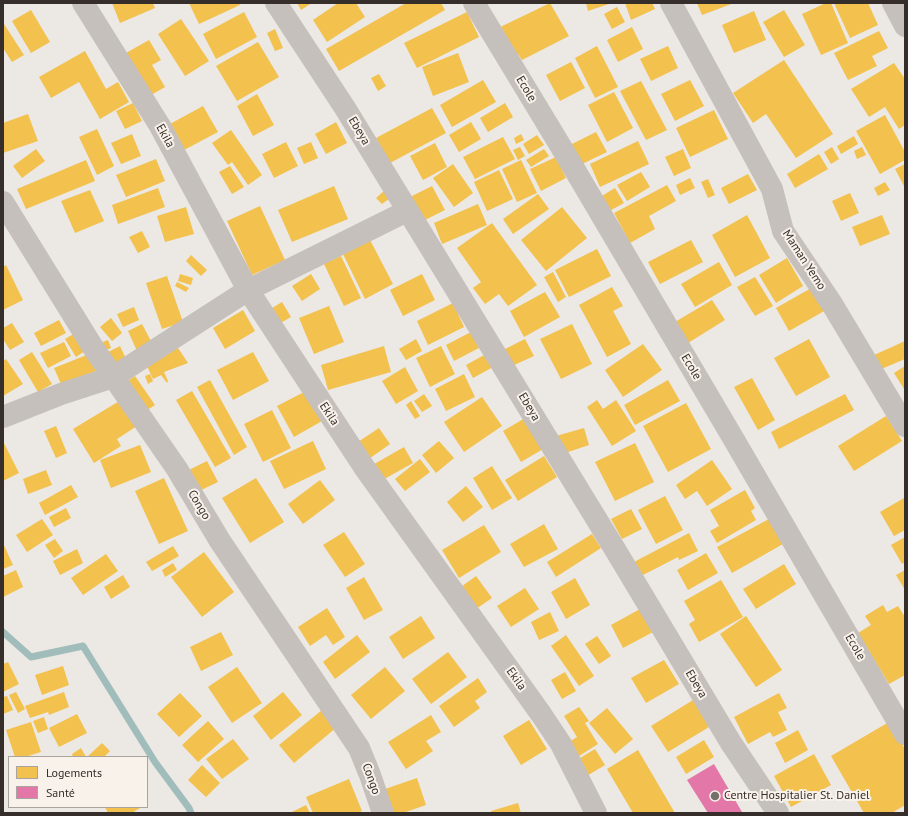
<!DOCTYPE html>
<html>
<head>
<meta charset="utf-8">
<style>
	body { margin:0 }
	#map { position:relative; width:908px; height:816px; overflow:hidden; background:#ece8e3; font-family:"PT Sans",sans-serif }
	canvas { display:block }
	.frame { position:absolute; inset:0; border:4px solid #362e2a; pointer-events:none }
	.legend { position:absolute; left:8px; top:756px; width:140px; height:52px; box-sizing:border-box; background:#f8f2eb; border:1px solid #aaa49e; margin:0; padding:5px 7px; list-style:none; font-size:12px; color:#362e2a }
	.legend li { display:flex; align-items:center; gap:8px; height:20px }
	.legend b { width:20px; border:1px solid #aaa49e }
</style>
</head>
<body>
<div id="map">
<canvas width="908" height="816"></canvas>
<div class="frame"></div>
<ul class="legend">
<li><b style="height:11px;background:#f2c14e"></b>Logements</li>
<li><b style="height:11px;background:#e377a8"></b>Santé</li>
</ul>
</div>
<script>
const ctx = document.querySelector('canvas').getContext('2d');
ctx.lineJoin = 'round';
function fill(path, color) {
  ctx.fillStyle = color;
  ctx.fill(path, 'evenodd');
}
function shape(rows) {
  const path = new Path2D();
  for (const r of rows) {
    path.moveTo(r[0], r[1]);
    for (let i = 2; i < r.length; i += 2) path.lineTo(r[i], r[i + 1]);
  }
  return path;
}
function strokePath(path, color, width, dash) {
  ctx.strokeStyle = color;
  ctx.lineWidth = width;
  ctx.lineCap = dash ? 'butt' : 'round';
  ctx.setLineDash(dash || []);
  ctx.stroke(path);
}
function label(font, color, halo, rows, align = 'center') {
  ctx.font = font + ' "PT Sans",sans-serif';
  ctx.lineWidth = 4;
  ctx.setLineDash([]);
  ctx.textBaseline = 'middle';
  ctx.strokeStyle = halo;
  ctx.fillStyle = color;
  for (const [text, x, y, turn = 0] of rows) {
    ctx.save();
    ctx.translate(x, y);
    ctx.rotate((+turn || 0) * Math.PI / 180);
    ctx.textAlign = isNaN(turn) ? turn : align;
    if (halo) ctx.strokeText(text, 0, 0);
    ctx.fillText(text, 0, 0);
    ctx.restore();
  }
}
fill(shape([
	[112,3,153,3,155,8,120,23],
	[189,3,239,3,240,5,199,24],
	[297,3,312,3,301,10],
	[338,3,356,3,365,17,327,42,313,20],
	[406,3,441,3,445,10,339,71,326,49],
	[550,3,569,36,522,60,518,54,509,58,494,30],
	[586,3,612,3,588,11],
	[625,3,652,3,655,9,631,20],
	[697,3,734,3,702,15],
	[826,3,831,3,848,43,821,55,802,14],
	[834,3,868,3,878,25,850,38],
	[617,7,625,22,612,29,604,14],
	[31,10,50,42,31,53,12,21],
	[784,10,805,45,784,57,763,22],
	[754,11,766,40,734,53,722,25],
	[244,12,257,37,216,59,203,34],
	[467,12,479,37,417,68,404,43],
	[181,19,209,61,185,76,158,34],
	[4,24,24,55,12,62,3,48,3,25],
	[632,27,643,49,618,62,607,40],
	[275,29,283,48,275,51,267,33],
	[879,31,888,48,872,56,877,66,848,80,834,53],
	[149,40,161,60,152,65,165,87,151,95,126,53],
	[258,42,279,77,237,101,216,66],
	[597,46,618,87,595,98,575,58],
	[668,46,678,68,651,81,640,59],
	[85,51,106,89,118,82,129,102,100,119,79,82,51,98,39,77],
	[458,53,469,82,433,96,422,67],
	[784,60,833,134,796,158,766,114,753,123,733,93],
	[571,62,585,88,560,101,546,75],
	[894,63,905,79,905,125,899,129,885,107,869,117,851,89],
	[379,74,386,86,378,91,371,78],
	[483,80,496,102,452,127,440,105],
	[690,80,704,106,675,121,661,94],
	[641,81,667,130,646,140,620,91],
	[614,92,633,128,607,142,588,105],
	[257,94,274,125,253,136,237,106],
	[133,103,142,121,125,129,116,111],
	[505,103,513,117,488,132,480,118],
	[203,106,218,132,184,150,170,124],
	[432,108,446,133,390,163,376,138],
	[714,110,728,139,690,157,676,128],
	[28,114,38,141,3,153,3,123],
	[885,115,905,152,905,160,880,174,856,131],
	[336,122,347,143,326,154,315,134],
	[471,122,481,139,459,152,449,135],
	[97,129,114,166,97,175,79,137],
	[231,130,262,175,248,185,232,162,228,165,212,143],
	[596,132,607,152,580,165,570,145],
	[132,134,141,156,121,164,111,143],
	[521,134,524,140,516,144,514,138],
	[537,135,544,145,529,154,523,144],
	[854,136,858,144,841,154,837,146],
	[503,137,515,159,475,179,463,157],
	[638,141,649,164,600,187,590,164],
	[286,142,298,166,274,178,262,154],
	[311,142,318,158,304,164,297,148],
	[435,143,447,167,423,180,410,156],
	[520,147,525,156,518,160,513,150],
	[832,147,839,159,831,164,824,152],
	[862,147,866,155,857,159,854,151],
	[36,149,45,161,22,178,13,166],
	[544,149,549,156,531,167,526,160],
	[683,149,691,168,674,176,665,157],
	[819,154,828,169,795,188,787,174],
	[556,157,566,178,541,191,530,169],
	[156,159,165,181,126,197,116,175],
	[86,160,95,181,26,209,17,189],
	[521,160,537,193,517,202,502,169],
	[453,164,473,193,454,207,433,178],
	[905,164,905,188,895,169],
	[230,166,244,187,232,194,219,172],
	[499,170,513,199,487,211,474,182],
	[641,172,650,187,627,201,617,185],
	[748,174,757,190,729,204,721,188],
	[690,178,695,188,680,195,676,185],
	[708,179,715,195,708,198,701,182],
	[885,182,890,190,878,196,874,188],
	[667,185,676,201,649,216,655,229,630,243,614,213],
	[334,186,348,219,292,242,278,210],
	[432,186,445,210,419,223,406,199],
	[158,188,165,207,118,224,112,205],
	[615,188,624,203,604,214,595,200],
	[90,190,104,221,75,233,61,201],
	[384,191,390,198,382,204,376,198],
	[850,193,859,213,841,221,832,201],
	[538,194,549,209,513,234,503,219],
	[478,204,487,225,442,244,434,223],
	[260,206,285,260,252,275,227,221],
	[186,207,194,234,165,242,157,216],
	[562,207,587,238,546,271,521,240],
	[747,215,770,258,735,277,712,235],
	[882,215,890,234,860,246,852,227],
	[492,223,537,285,508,306,499,294,485,304,473,288,481,282,457,248],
	[142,231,150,247,138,253,129,237],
	[369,238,393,284,365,299,342,252],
	[691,240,703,262,660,284,648,262],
	[597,249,611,276,569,297,555,270],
	[191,255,207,270,201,276,186,261],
	[341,256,361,298,344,306,324,264],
	[787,258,803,286,776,303,759,275],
	[719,262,732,285,695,307,681,284],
	[6,265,23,300,3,310,3,267],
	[553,272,566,297,558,302,544,277],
	[180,274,193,278,191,285,178,281],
	[311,274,320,289,302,301,292,286],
	[422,274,435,300,403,316,390,290],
	[167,276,183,322,162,329,146,283],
	[755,277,773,306,755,316,737,287],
	[177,282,189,288,186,292,175,286],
	[612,287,623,306,613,311,631,344,607,357,579,305],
	[813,287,826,310,789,331,776,308],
	[545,292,560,317,524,337,510,311],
	[712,300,725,320,688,343,675,322],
	[282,302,291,317,277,325,269,310],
	[453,303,464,327,428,345,417,321],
	[329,306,344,342,314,354,299,318],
	[134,307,139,320,123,327,117,314],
	[243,310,255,331,225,349,213,328],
	[111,318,122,333,112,341,100,327],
	[59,320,66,333,41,346,34,333],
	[12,323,24,342,10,350,3,339,3,328],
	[142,324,152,343,137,351,128,331],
	[572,324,592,364,561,379,540,339],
	[77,332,88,349,76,357,65,339],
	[471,332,479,348,454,361,446,345],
	[416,339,422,351,406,360,399,349],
	[525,339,534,356,512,366,503,350],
	[809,339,830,377,796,396,774,358],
	[108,340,111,348,104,351,100,343],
	[905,341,905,359,879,370,872,356],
	[64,342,71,356,48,368,40,353],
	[643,344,662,370,623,397,605,370],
	[120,346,127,361,112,367,106,353],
	[384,346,391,372,328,390,321,365],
	[441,346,455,374,430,387,416,358],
	[178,348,188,363,164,372,168,381,167,383,161,375,153,379,146,364],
	[32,352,52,384,38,392,19,360],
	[253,352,269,381,233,400,217,370],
	[89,354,96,371,61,384,54,368],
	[486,354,493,367,473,378,466,365],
	[6,359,23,384,3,396,3,361],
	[905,366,905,388,904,389,894,373],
	[405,367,418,391,396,404,382,381],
	[150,374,153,381,148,384,145,376],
	[464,374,475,397,446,411,435,389],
	[135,376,155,405,143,413,123,384],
	[752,378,775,420,758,430,734,387],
	[210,380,247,447,234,455,197,387],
	[668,380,680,401,635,425,624,405],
	[192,391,231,458,215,467,176,400],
	[306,391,322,421,294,437,277,406],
	[424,394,432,406,422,412,414,401],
	[845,394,854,410,779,449,771,432],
	[482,397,502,426,464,452,444,422],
	[121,400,137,426,117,439,121,446,94,463,73,429],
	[597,400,603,409,616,400,636,431,612,446,587,407],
	[411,401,420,416,415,419,406,405],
	[686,403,711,449,668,472,643,426],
	[272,410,291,448,263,462,244,424],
	[886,416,902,441,854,471,838,446],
	[525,418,543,449,521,462,503,431],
	[56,426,67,453,56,458,44,431],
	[379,428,390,444,366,461,355,444],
	[584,428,589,445,562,454,556,436],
	[3,441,19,473,3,481],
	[313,441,326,469,284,489,270,461],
	[439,441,454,458,436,473,422,455],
	[635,443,654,482,615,501,595,462],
	[140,445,151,472,111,488,100,460],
	[404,447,413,463,379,482,369,467],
	[544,456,557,477,518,501,505,480],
	[420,459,430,472,405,491,395,479],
	[712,460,732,489,707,506,697,491,685,499,676,485],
	[207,461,218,482,197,492,187,471],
	[492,466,512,498,492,510,473,478],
	[46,470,52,485,28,494,23,479],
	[164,478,188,531,159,544,135,491],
	[256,478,284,522,250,543,222,498],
	[320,480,335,500,303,524,288,504],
	[71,485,78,497,45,515,39,503],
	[466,486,483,507,463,522,447,502],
	[745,490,755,508,751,511,756,520,717,543,710,531,719,526,710,510],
	[665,496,683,530,656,544,638,510],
	[904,498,905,530,894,536,880,512],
	[66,508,71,518,54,527,49,517],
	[631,509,642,529,622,539,611,519],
	[42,519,53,535,27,552,16,535],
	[769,519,783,544,732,573,717,547],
	[544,524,558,549,524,567,510,544],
	[484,525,501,552,459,578,442,550],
	[344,532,365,564,345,577,323,545],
	[689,533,698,551,679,560,678,557,641,576,634,562],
	[592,534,601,548,556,577,547,562],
	[905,537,905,562,902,564,891,545],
	[55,539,63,551,54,558,45,545],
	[3,543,13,565,3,569],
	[173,546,179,556,152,571,146,562],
	[77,549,83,563,60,575,53,561],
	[204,552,234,592,202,617,171,577],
	[706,553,718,573,688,590,677,570],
	[106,554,118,571,83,595,71,578],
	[173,563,177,570,165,577,162,570],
	[784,564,796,584,756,609,743,589],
	[16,570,23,587,3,597,3,576],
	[905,570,905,590,896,575],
	[123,575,130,587,111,599,104,587],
	[476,576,492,598,473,611,458,589],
	[364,577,383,610,364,620,346,588],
	[575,578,590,605,566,619,551,592],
	[721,580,743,617,699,642,689,624,695,620,684,601],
	[525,588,539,609,511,627,497,606],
	[883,605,887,612,898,606,905,617,905,675,889,684,858,633,871,625,865,616],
	[327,608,345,637,333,645,326,635,310,646,298,627],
	[640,609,653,632,623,648,611,625],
	[550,612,559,631,539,640,531,622],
	[421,616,435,638,403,659,389,637],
	[746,616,782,670,756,687,720,634],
	[221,632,233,655,201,671,190,647],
	[357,635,370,652,335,679,323,662],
	[566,635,594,676,579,686,551,646],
	[597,636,611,656,599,664,585,644],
	[448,652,467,677,431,704,412,679],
	[664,660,679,684,646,703,631,678],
	[8,662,19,684,3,692,3,664],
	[63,666,69,685,42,695,35,675],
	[237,667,262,703,232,723,208,687],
	[385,667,405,691,371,719,351,695],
	[565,672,576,691,562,699,551,680],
	[478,678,487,692,475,701,480,708,454,727,439,706],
	[16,692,25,709,18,713,9,695],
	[64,692,69,707,49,715,48,712,30,718,25,706],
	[283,692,302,715,271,740,253,716],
	[180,693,202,716,179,737,157,714],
	[779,693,787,708,778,712,787,730,773,737,770,732,748,744,734,717],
	[7,696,13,710,3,714,3,697],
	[693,700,709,727,668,752,651,726],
	[579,707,589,721,585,723,598,744,576,758,566,744,577,737,564,716],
	[607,708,633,739,615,754,589,723],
	[322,710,337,727,294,763,279,745],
	[77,714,87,733,59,747,49,728],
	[431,715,441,732,426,741,433,751,406,769,388,742],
	[44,717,48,729,38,733,33,721],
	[529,720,547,749,521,765,503,736],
	[208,721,224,739,198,762,182,745],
	[31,722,41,752,25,757,15,757,6,730],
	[889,722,905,749,905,805,892,813,864,813,831,756],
	[798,730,808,750,785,763,775,743],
	[233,739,249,759,222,779,206,759],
	[704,740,714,757,686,774,676,757],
	[102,743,110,751,104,757,87,757],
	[81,748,86,757,73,757,72,754],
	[595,749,605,765,585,777,575,761],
	[638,750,675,813,633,813,607,769],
	[814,754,831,785,791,807,774,776],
	[202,765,220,783,206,797,188,780],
	[417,778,426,805,403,813,393,813,385,789],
	[349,779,362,811,357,813,313,813,306,797],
	[518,803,521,813,491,813,491,811],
	[306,805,310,813,290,813],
	[105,807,140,807,140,808,132,813,108,813]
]), '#f2c14e');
fill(shape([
	[714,764,742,812,740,813,708,813,687,780]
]), '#e377a8');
strokePath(shape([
	[3,632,31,657,83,646,155,762,189,808,191,813]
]), '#a1bdbb', 7);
strokePath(shape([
	[83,3,160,126,248,290,364,467,541,714,561,744,596,813],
	[276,3,345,108,616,551,731,743,778,813],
	[474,3,566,155,733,438,905,734],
	[671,3,772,189,783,231,832,304,905,426],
	[893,3,905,26],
	[3,202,94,349,177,469,220,541,359,748,370,775,383,813],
	[3,417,61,394,113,377,248,290,407,211]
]), '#c5c0bc', 22);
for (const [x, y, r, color] of [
	[715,796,5,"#766f6b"]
]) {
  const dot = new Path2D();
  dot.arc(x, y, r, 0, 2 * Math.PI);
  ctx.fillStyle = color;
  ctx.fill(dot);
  strokePath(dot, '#f8f2eb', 1.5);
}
label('12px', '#362e2a', '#f8f2eb', [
	["Ecole",526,89,59],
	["Ebeya",359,131,59],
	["Ekila",165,136,61],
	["Maman Yemo",804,260,57],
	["Ecole",691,367,59],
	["Ebeya",529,407,59],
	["Ekila",329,414,57],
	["Congo",199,505,59],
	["Ecole",855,647,60],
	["Ekila",516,679,54],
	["Ebeya",696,684,59],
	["Congo",371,779,70]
]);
label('12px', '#362e2a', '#f8f2eb', [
	["Centre Hospitalier St. Daniel",724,796]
], 'left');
</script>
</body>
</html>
